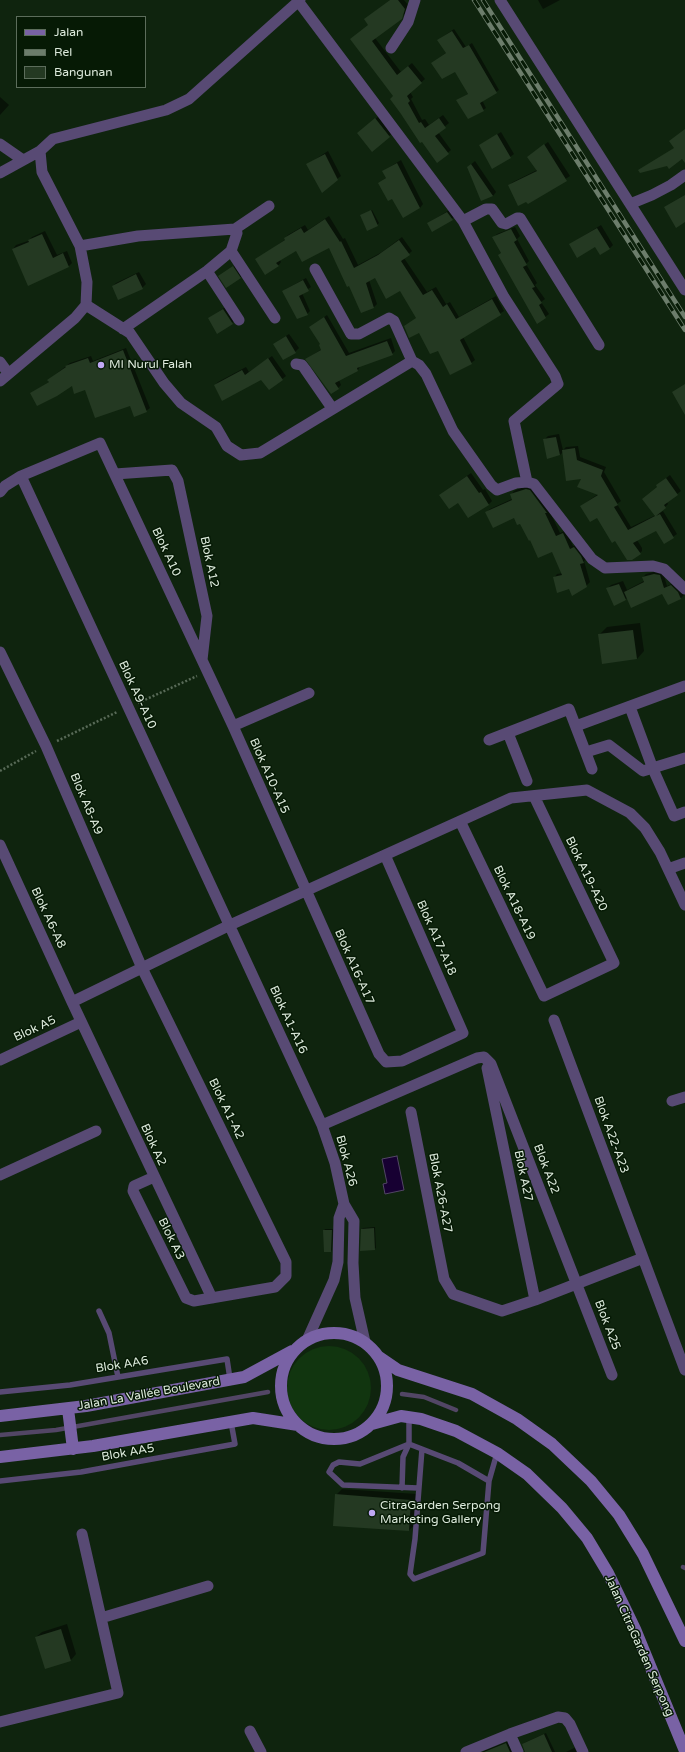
<!DOCTYPE html>
<html>
<head>
<meta charset="utf-8">
<style>
	body { margin:0 }
	#map { position:relative; width:685px; height:1752px; overflow:hidden; background:#0f240e; font-family:"Varela Round",sans-serif }
	canvas { display:block }
	.legend { position:absolute; left:16px; top:16px; width:130px; height:72px; box-sizing:border-box; background:#061a05; border:1px solid #5c6d5b; margin:0; padding:5px 7px; list-style:none; font-size:12px; color:#dce9db }
	.legend li { display:flex; align-items:center; gap:8px; height:20px }
	.legend b { width:20px; border:1px solid #5c6d5b }
</style>
</head>
<body>
<div id="map">
<canvas width="685" height="1752"></canvas>
<ul class="legend">
<li><b style="height:5px;background:#7962a5"></b>Jalan</li>
<li><b style="height:5px;background:#6c7d6b"></b>Rel</li>
<li><b style="height:11px;background:#243922"></b>Bangunan</li>
</ul>
</div>
<script>
const ctx = document.querySelector('canvas').getContext('2d');
ctx.lineJoin = 'round';
function fill(path, color) {
  ctx.fillStyle = color;
  ctx.fill(path, 'evenodd');
}
function shape(rows) {
  const path = new Path2D();
  for (const r of rows) {
    if (r.length === 3) {
      path.moveTo(r[0] + r[2], r[1]);
      path.arc(r[0], r[1], r[2], 0, 2 * Math.PI);
      continue;
    }
    path.moveTo(r[0], r[1]);
    for (let i = 2; i < r.length; i += 2) path.lineTo(r[i], r[i + 1]);
  }
  return path;
}
function strokePath(path, color, width, dash) {
  ctx.strokeStyle = color;
  ctx.lineWidth = width;
  ctx.lineCap = dash ? 'butt' : 'round';
  ctx.setLineDash(dash || []);
  ctx.stroke(path);
}
function label(font, color, halo, rows, align = 'center') {
  ctx.font = font + ' "Varela Round",sans-serif';
  ctx.lineWidth = 3;
  ctx.setLineDash([]);
  ctx.textBaseline = 'middle';
  ctx.strokeStyle = halo;
  ctx.fillStyle = color;
  for (const [text, x, y, turn = 0] of rows) {
    ctx.save();
    ctx.translate(x, y);
    ctx.rotate((+turn || 0) * Math.PI / 180);
    ctx.textAlign = isNaN(turn) ? turn : align;
    if (halo) ctx.strokeText(text, 0, 0);
    ctx.fillText(text, 0, 0);
    ctx.restore();
  }
}
fill(shape([
	[329,1388,42]
]), '#11350f');
const water = shape([
	[397,1156,404,1190,385,1194,383,1184,387,1183,382,1159,397,1156]
]);
fill(water, '#170032');
strokePath(water, '#524665', 1);
fill(shape([
	[390,0,404,0,408,5,405,14,375,38,401,72,412,63,425,79,410,92,413,97,411,99,422,120,425,119,429,125,443,115,449,123,438,132,451,150,437,162,394,96,351,39,369,25,369,16],
	[538,0,560,0,543,9],
	[454,29,466,47,472,43,499,90,482,100,486,108,483,110,468,118,457,100,468,94,455,70,432,63,447,52,441,38],
	[0,97,9,105,0,115],
	[379,116,393,133,389,136,361,130],
	[501,132,514,154,510,157,480,145],
	[548,142,570,176,528,203,509,185,513,182,537,170,532,154],
	[328,151,341,176,337,179,308,164],
	[401,160,423,204,420,208,393,197,383,180,387,177,383,171],
	[475,161,496,192,493,196,468,167],
	[451,209,456,216,433,231,428,223],
	[372,210,379,223,377,225,363,214],
	[329,216,343,239,345,238,358,265,382,252,402,237,412,251,404,258,427,292,436,287,446,304,450,302,459,317,496,296,504,311,463,337,475,360,471,363,438,349,419,331,405,326,417,318,401,290,375,277,369,280,377,304,374,307,361,312,350,285,329,247,296,249,280,260,281,262,278,266,257,259,286,239,285,238,288,235,305,225,308,230],
	[601,225,613,245,610,248,601,254,596,246,570,244],
	[515,227,520,236,517,239,529,261,526,264,537,283,535,285,545,299,541,302,549,314,545,317,501,253,494,237,497,234],
	[45,231,57,255,67,251,72,263,69,266,29,284,13,249,16,245,28,241,32,237],
	[237,264,244,274,240,278,220,276],
	[139,272,146,284,142,288,113,286,116,283],
	[306,278,311,287,302,293,310,311,307,314,286,289],
	[227,306,236,320,218,332,209,318],
	[327,315,349,353,391,338,395,351,392,354,360,366,358,370,339,380,341,385,338,388,306,359,322,349,321,344,310,327],
	[289,334,299,348,295,352,278,341],
	[126,348,150,408,146,411,72,384,31,393,49,382,48,380,52,377,70,363,91,356,93,361],
	[272,356,286,376,269,389,261,379,215,385,218,382,246,367,249,372],
	[559,434,563,450,566,447,578,446,580,457,606,467,604,472,621,501,617,504,631,527,656,515,658,487,657,485,670,475,681,491,667,502,668,504,659,513,663,511,677,534,664,543,656,530,637,540,642,548,642,551,638,555,616,539,597,517,581,506,598,494,582,477,563,452,560,455,544,440,548,436],
	[471,473,483,490,485,489,492,501,489,504,444,492],
	[525,486,534,487,549,510,560,533,566,530,573,546,578,544,587,558,584,561,590,582,586,586,570,588,554,578,557,574,563,573,553,551,530,539,520,522,514,517,486,513,490,509,512,499,511,495,514,491],
	[658,571,663,572,667,586,674,583,681,589,684,595,681,598,668,604,663,592,628,597,626,599,608,588,611,585,623,581,627,590,644,581,643,577,646,574],
	[640,623,644,651,637,659,599,635,607,627],
	[375,1227,376,1248,374,1249,362,1229,363,1228],
	[325,1229,333,1229,332,1250,331,1251,324,1231],
	[342,1489,417,1494,415,1525,409,1530,336,1495],
	[67,1624,76,1654,71,1660,36,1637,42,1632],
	[546,1733,555,1752,526,1752,523,1744,526,1742],
	[509,1741,513,1752,482,1752],
	[576,1747,579,1752,566,1752]
]), '#0007');
strokePath(shape([
	[402,1394,424,1397,456,1410],
	[0,1435,56,1430,268,1392],
	[683,1567,685,1568]
]), '#524665', 4.5);
fill(shape([
	[390,0,398,0,405,9,402,19,372,41,397,75,408,66,422,83,407,96,410,101,408,103,419,123,421,122,425,128,439,118,446,128,435,136,449,154,437,163,422,142,420,143,401,114,390,99,393,96,350,39,368,25,364,19],
	[452,31,463,48,469,45,497,93,480,103,484,111,468,119,456,100,468,94,455,72,442,79,431,63,446,53,437,40],
	[375,118,390,137,372,152,357,133],
	[685,129,685,163,682,159,669,169,667,166,640,173,638,170,674,148,669,141],
	[497,134,511,158,492,169,479,145],
	[544,144,567,181,528,204,526,202,518,206,508,185,537,171,527,157],
	[325,154,338,180,322,193,306,164],
	[397,163,420,208,403,218,392,199,388,201,378,183,386,178,382,171],
	[471,164,493,196,481,201,467,167],
	[685,195,685,222,676,228,664,207],
	[371,210,378,226,367,231,360,215],
	[447,212,453,220,432,232,427,223],
	[325,219,340,242,341,241,354,268,378,255,399,240,410,255,401,261,423,295,432,290,443,307,447,304,456,319,492,299,501,315,460,340,472,364,450,375,438,351,430,354,419,333,409,338,404,326,416,318,400,291,386,299,375,278,366,283,374,308,361,313,349,286,347,287,329,248,302,262,296,251,276,263,279,266,265,275,255,259,285,240,284,238,301,228,304,233],
	[597,228,610,249,600,255,595,247,577,258,569,244],
	[511,229,517,240,514,242,527,265,523,267,535,287,532,288,542,303,539,305,546,318,537,324,498,255,501,253,492,237],
	[42,234,53,258,63,253,69,267,28,286,12,249,29,242,28,240],
	[233,266,241,278,226,288,218,276],
	[136,274,143,289,118,300,112,286],
	[303,280,309,291,299,296,308,315,297,319,282,291],
	[223,309,233,324,217,334,208,318],
	[324,317,346,356,387,341,393,355,357,368,358,371,335,383,339,389,331,394,305,359,321,350,319,345,320,344,309,327],
	[286,336,296,353,283,360,273,344],
	[123,350,147,412,134,417,130,406,95,418,85,390,74,394,72,386,57,396,37,406,30,393,49,382,47,380,66,367,65,366,88,358,90,363],
	[268,358,283,380,269,390,261,380,222,401,214,385,242,370,245,375],
	[685,384,685,415,672,392],
	[556,437,560,455,547,459,543,439],
	[575,448,577,460,603,470,601,476,618,505,614,507,628,530,655,516,642,499,657,487,656,485,666,478,678,495,664,505,666,508,656,516,660,514,674,538,664,544,656,531,633,543,641,554,632,560,627,560,615,541,612,543,597,518,590,522,580,506,598,495,577,487,581,479,566,481,562,450],
	[467,476,479,493,481,492,489,505,468,518,458,503,449,509,439,495],
	[526,489,530,490,547,513,545,513,556,536,563,533,570,549,574,547,581,556,584,563,580,564,587,587,572,596,569,589,557,593,553,577,562,575,552,552,538,558,530,540,529,541,520,524,517,525,514,518,493,528,485,512,512,500,510,494],
	[654,574,660,575,664,588,671,585,678,592,681,599,668,605,662,594,631,608,624,592,644,582,642,577],
	[619,584,626,600,614,606,606,588],
	[633,630,637,659,602,664,598,634],
	[374,1228,375,1250,360,1251,361,1229],
	[323,1230,332,1230,331,1252,324,1252],
	[335,1494,411,1500,409,1531,333,1526],
	[61,1629,71,1661,45,1669,35,1637],
	[544,1734,552,1752,525,1752,522,1744],
	[506,1743,510,1752,484,1752]
]), '#243922');
strokePath(shape([
	[138,703,197,676],
	[57,741,117,712],
	[0,771,36,751]
]), '#586a57', 2.5, [2, 2]);
strokePath(shape([
	[99,1311,109,1333,118,1377],
	[0,1392,70,1385,227,1359,230,1379],
	[409,1417,409,1444,458,1463,489,1481],
	[409,1444,360,1464,339,1462,333,1465,329,1472,343,1485,418,1488],
	[422,1449,415,1539,410,1574,414,1579,483,1553,489,1481,497,1453],
	[0,1481,81,1472,235,1444,231,1422],
	[402,1488,403,1457,409,1444]
]), '#584a74', 5.5);
strokePath(shape([
	[500,0,685,290],
	[298,1,463,221,504,297,555,376,558,384,514,421,527,482],
	[391,48,408,22,415,0],
	[0,144,23,160],
	[0,173,40,151],
	[630,204,652,195,671,185,685,175],
	[463,221,486,209,492,209,502,223,506,224,517,218,520,218,599,345],
	[80,246,138,236,235,229,269,206],
	[231,251,275,318],
	[315,269,351,334,359,334,389,318,394,321,412,361],
	[207,271,239,320],
	[86,305,130,333,164,383,181,403,216,427,227,446,241,455,260,453,412,361,419,365,426,374,453,431,491,485,497,490,516,483,527,482,534,484,592,559,605,568,653,566,664,569,685,589],
	[123,329,207,271,231,251,237,233,235,229],
	[0,362,8,373],
	[296,364,302,365,305,369,332,408],
	[0,381,75,318,86,305,87,282,80,246,42,172,40,151,53,139,166,110,189,99,300,0],
	[115,474,172,470,178,481,207,616,202,660],
	[21,476,322,1125,335,1163,344,1204],
	[0,492,5,486,21,476,100,443,233,726,379,1054,386,1062,402,1061,463,1033,385,855],
	[0,652,46,746,142,968,286,1262,286,1276,275,1287,194,1301,186,1298,133,1191,134,1186,154,1177],
	[630,707,653,769,674,816,685,812],
	[233,726,309,693],
	[576,726,685,686],
	[508,733,527,781],
	[489,740,569,709,592,769],
	[586,752,609,745,643,771,685,758],
	[460,821,544,996,614,963,534,796],
	[0,845,72,1002,212,1298],
	[668,869,685,863],
	[72,1002,230,925,511,798,587,790,630,813,645,828,660,852,685,905],
	[554,1020,685,1370],
	[0,1060,81,1022],
	[487,1068,535,1300],
	[672,1101,685,1097],
	[411,1112,444,1279,453,1294,502,1311,535,1300,643,1258],
	[322,1125,477,1058,484,1057,491,1064,612,1375],
	[0,1175,96,1131],
	[308,1338,334,1280,338,1262,339,1218,344,1204,354,1221,353,1263,355,1298,365,1342],
	[101,1618,208,1586],
	[0,1722,118,1693,82,1534],
	[250,1731,261,1752],
	[510,1734,518,1752],
	[466,1752,510,1734,558,1717,565,1718,570,1724,583,1752]
]), '#584a74', 11);
strokePath(shape([
	[334,1386,53],
	[379,1357,398,1370,472,1394,517,1419,552,1444,591,1481,619,1515,643,1554,685,1641],
	[68,1409,73,1449],
	[0,1416,86,1406,244,1377,292,1351],
	[372,1424,401,1416,421,1419,456,1431,497,1453,527,1474,562,1508,587,1538,608,1573,635,1629,685,1751],
	[0,1457,93,1446,253,1418,298,1425]
]), '#7962a5', 12);
const rail = shape([
	[474,0,685,330],
	[483,0,685,317]
]);
strokePath(rail, '#6c7d6b', 4.5);
strokePath(rail, '#061a05', 3, [9]);
for (const [x, y, r, color] of [
	[101,365,4,"#c0a8f4"],
	[372,1513,4,"#c0a8f4"]
]) {
  const dot = new Path2D();
  dot.arc(x, y, r, 0, 2 * Math.PI);
  ctx.fillStyle = color;
  ctx.fill(dot);
  strokePath(dot, '#061a05', 1.5);
}
label('12px', '#dce9db', '#061a05', [
	["MI Nurul Falah",109,365],
	["CitraGarden Serpong",380,1506],
	["Marketing Gallery",380,1520]
], 'left');
label('12px', '#dce9db', '#061a05', [
	["Blok A10",166,552,65],
	["Blok A12",209,562,78],
	["Blok A9-A10",137,695,65],
	["Blok A10-A15",269,776,66],
	["Blok A8-A9",86,804,67],
	["Blok A19-A20",586,874,64],
	["Blok A18-A19",514,903,64],
	["Blok A6-A8",48,918,65],
	["Blok A17-A18",436,938,66],
	["Blok A16-A17",354,967,66],
	["Blok A1-A16",288,1020,65],
	["Blok A5",35,1029,-25],
	["Blok A1-A2",226,1109,64],
	["Blok A22-A23",611,1135,70],
	["Blok A2",153,1145,65],
	["Blok A26",346,1161,75],
	["Blok A22",546,1169,69],
	["Blok A27",523,1176,78],
	["Blok A26-A27",440,1193,79],
	["Blok A3",171,1239,64],
	["Blok A25",607,1325,69],
	["Blok AA6",122,1365,-9],
	["Jalan La Vallée Boulevard",149,1394,-10],
	["Blok AA5",128,1453,-10],
	["Jalan CitraGarden Serpong",639,1646,66]
]);
</script>
</body>
</html>
